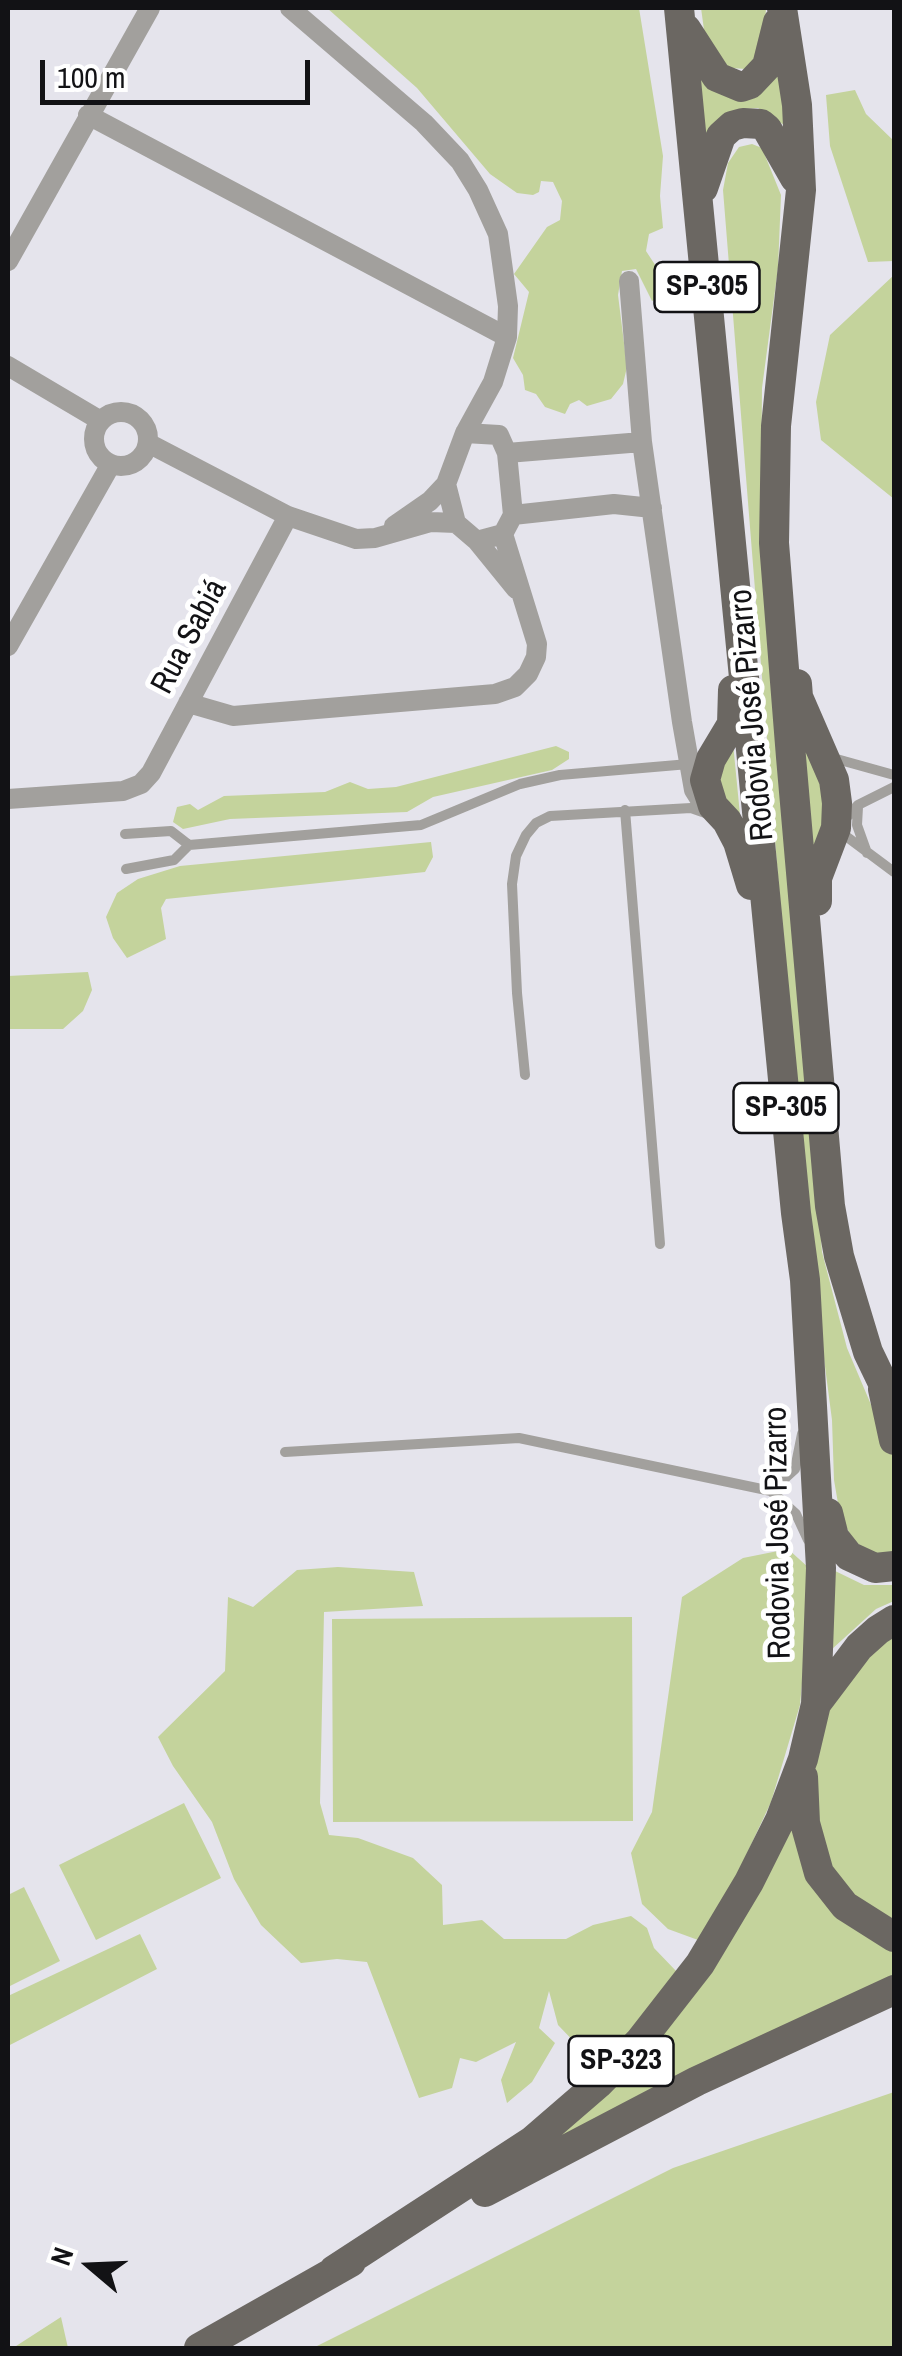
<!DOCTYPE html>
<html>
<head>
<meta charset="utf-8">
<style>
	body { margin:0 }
	#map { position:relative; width:902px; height:2356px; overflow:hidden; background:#e5e4ec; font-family:"Archivo Narrow",sans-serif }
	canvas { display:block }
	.frame { position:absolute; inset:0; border:10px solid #121215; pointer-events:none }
	.north { position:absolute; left:40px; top:2216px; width:100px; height:100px; -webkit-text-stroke:8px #fff; paint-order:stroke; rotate:289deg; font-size:28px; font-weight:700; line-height:40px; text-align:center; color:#121215 }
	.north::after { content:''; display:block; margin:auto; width:35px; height:45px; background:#121215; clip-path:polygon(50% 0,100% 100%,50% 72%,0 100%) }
	.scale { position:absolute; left:40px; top:60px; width:270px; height:45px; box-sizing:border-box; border:5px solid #121215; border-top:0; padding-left:12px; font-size:30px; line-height:35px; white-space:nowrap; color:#121215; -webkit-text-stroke:8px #fff; paint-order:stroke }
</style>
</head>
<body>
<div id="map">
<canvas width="902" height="2356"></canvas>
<div class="frame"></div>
<div class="north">N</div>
<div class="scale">100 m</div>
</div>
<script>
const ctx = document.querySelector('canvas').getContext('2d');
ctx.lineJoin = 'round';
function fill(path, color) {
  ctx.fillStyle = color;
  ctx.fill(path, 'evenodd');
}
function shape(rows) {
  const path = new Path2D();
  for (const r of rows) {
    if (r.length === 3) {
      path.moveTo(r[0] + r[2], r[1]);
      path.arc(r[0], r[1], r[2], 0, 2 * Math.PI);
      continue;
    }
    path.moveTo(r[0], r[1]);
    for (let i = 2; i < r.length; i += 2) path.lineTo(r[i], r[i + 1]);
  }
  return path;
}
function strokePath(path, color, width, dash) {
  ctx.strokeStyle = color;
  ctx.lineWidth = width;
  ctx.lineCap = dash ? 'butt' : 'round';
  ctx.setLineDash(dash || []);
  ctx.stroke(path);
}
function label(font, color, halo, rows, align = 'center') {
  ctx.font = font + ' "Archivo Narrow",sans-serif';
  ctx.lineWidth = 10;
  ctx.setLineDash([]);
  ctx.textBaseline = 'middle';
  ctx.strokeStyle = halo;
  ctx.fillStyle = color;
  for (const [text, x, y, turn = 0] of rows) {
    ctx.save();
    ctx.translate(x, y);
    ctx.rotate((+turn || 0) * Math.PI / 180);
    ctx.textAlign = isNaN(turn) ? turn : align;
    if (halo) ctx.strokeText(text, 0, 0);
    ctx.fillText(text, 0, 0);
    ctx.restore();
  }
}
fill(shape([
	[327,8,639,8,663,156,660,196,663,228,649,234,646,251,665,280,665,294,652,301,636,269,622,271,618,295,627,367,623,384,611,399,587,406,579,400,570,404,565,414,545,407,536,394,525,390,523,375,513,358,529,292,514,274,547,227,560,220,562,201,553,182,541,181,539,192,533,195,517,193,490,174,417,88],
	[701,8,766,8,764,40,756,60,746,69,731,68,717,60,705,37],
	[781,43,784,125,758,108,745,109,704,140,696,63,730,96],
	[855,90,866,114,894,141,894,261,868,262,830,146,826,95],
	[752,144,762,148,781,195,778,268,762,388,761,499,822,1252,847,1348,894,1459,894,1555,868,1553,852,1538,840,1515,834,1480,832,1420,805,1214,723,190,728,163,739,147],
	[894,275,894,499,821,440,816,402,830,335],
	[800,732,829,800,820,838,811,848],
	[733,743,740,815,713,786],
	[556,746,569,752,569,759,552,770,433,797,407,812,230,819,183,829,173,822,177,807,190,804,198,810,224,796,325,792,350,782,368,789,396,787],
	[431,842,433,857,425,872,166,899,161,908,166,939,127,958,113,938,106,917,117,893,138,879,180,866],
	[88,972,92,990,83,1011,63,1029,8,1029,8,976],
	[788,1549,809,1568,807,1631,800,1705,771,1802,729,1892,698,1940,668,1929,642,1904,631,1853,652,1812,682,1597,743,1558],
	[338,1567,414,1572,423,1606,324,1612,320,1803,329,1835,358,1838,413,1858,442,1885,443,1925,482,1920,504,1939,566,1939,593,1925,631,1916,647,1928,654,1948,677,1972,614,2056,582,2050,558,2025,549,1991,539,2028,555,2043,532,2082,507,2103,501,2080,516,2042,476,2062,460,2058,452,2088,419,2098,367,1962,337,1959,301,1963,261,1925,234,1879,212,1822,173,1766,158,1737,225,1671,228,1597,253,1607,297,1570],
	[831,1569,864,1585,894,1585,894,1601,876,1609,831,1650],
	[632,1617,633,1821,333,1822,332,1619],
	[894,1631,894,1928,852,1901,822,1853,811,1763,824,1706],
	[797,1800,798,1831,894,1946,894,1979,546,2147,625,2076],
	[184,1803,221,1878,96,1940,59,1865],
	[24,1887,60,1961,8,1987,8,1895],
	[140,1934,157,1969,8,2046,8,1996],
	[894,2092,894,2348,313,2348,673,2168],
	[61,2317,68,2348,13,2348]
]), '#c4d39c');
strokePath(shape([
	[833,758,894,775],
	[858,807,857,825,867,853],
	[625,810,660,1244],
	[845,819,858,805,894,787],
	[839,831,894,872],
	[125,834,171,831,189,845],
	[126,869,174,860,189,845,421,825,520,784,560,775,689,764],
	[525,1075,517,993,512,884,516,856,526,835,536,823,550,816,691,808,708,814],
	[285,1452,519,1438,771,1491,796,1514,808,1540],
	[771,1491,795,1469,802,1434]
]), '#a2a09d', 10);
strokePath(shape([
	[290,8,424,123,460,161,478,190,498,234,508,306,507,337,493,382,465,433],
	[88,115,507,337],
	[8,261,150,8],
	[629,281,642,442,682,722,694,790,699,798],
	[8,366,101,421],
	[121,439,27],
	[148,443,288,516,356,539,375,538,431,522,456,523,477,541,503,534,513,515,507,453,499,435,465,433,446,484,456,523],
	[507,453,642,442],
	[513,515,614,504,652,508],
	[394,526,430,501,446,484],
	[477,541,516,589],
	[8,646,111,464],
	[188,703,233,716,495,694,515,687,528,674,536,657,537,644,503,534],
	[8,799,123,791,141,784,151,773,288,516]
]), '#a2a09d', 20);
strokePath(shape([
	[679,8,796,1213,805,1280,821,1568,816,1704],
	[782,8,797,105,801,190,776,426,774,543,791,757,830,1206,839,1256,868,1352,894,1406],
	[686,29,717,77,741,87,750,84,767,66,778,22],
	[703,188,721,136,732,126,743,123,761,124,767,129,795,178],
	[797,684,798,697,834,780,837,803,836,828,817,878,817,901],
	[733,690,732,724,711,759,705,780,713,806,727,821,738,842,751,885],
	[883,1389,894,1440],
	[828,1513,834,1537,849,1556,875,1568,894,1566],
	[803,1777,805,1823,819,1873,845,1906,894,1937],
	[485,2192,697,2081,894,1990],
	[334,2270,532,2141,598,2084,640,2041,700,1964,749,1882,780,1820,803,1759,816,1704,859,1647,878,1630,894,1620],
	[199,2348,351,2262]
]), '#6b6762', 30);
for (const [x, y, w] of [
	[707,287,105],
	[786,1108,105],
	[621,2061,105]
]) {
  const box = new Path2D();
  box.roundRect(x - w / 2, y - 25, w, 50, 8);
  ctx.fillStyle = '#fff';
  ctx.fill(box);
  strokePath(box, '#121215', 2.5);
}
label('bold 30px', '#121215', null, [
	["SP-305",707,287],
	["SP-305",786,1108],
	["SP-323",621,2061]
]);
label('32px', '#121215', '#fff', [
	["Rua Sabiá",190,637,-62],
	["Rodovia José Pizarro",753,715,-95],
	["Rodovia José Pizarro",779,1533,-91]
]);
</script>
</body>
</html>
